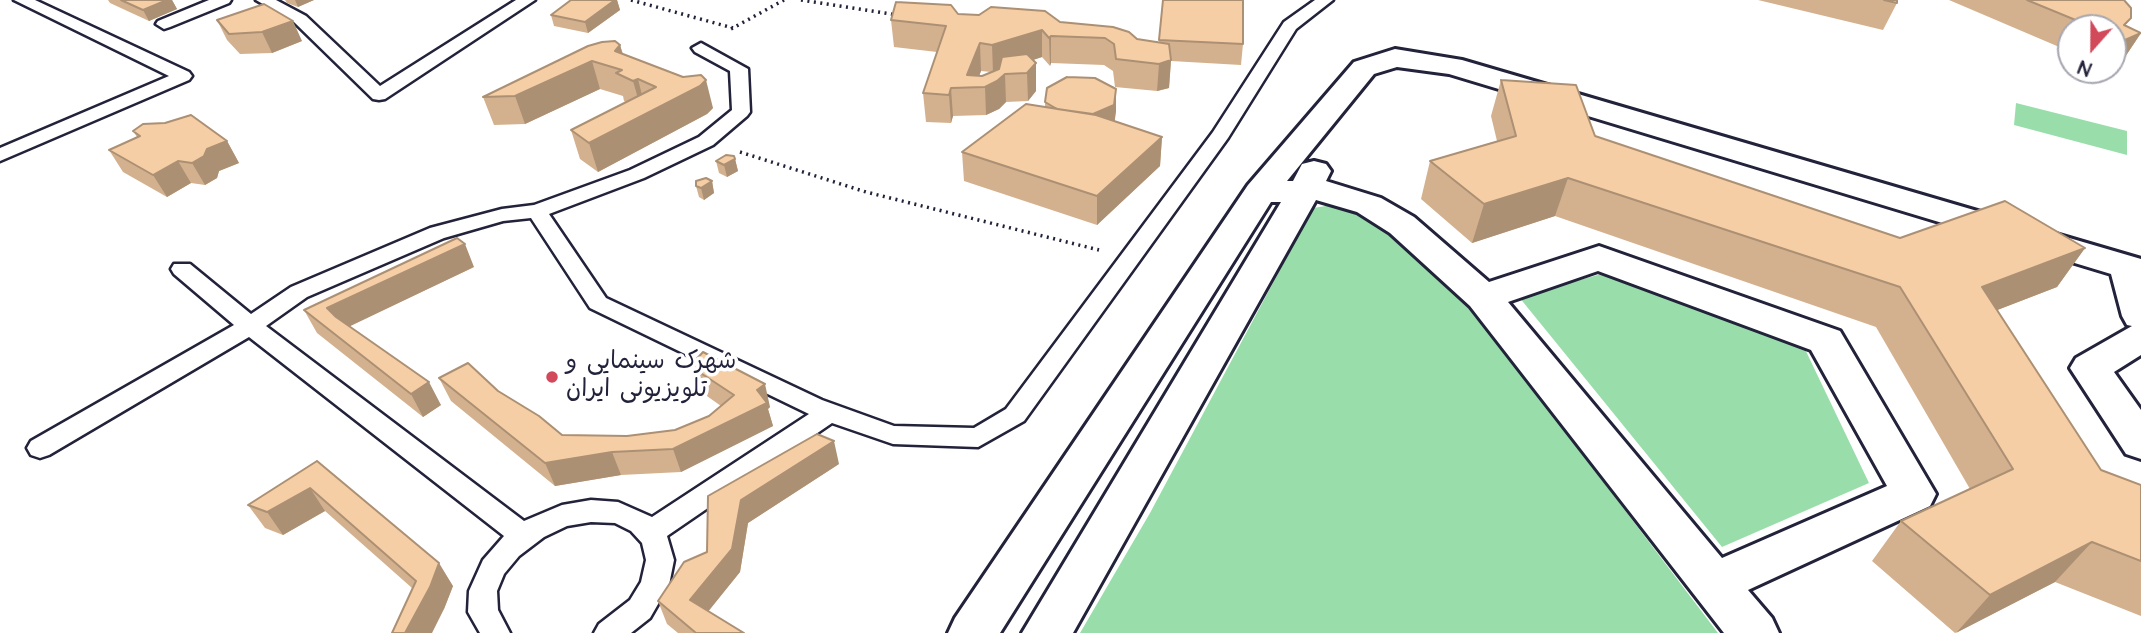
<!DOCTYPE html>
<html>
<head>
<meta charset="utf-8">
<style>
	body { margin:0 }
	#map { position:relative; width:2141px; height:633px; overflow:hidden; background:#fff; font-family:"Architects Daughter",sans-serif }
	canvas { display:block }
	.north { position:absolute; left:2057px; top:14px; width:70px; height:70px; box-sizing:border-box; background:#fff; border:2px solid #a7a7b1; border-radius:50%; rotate:201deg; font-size:19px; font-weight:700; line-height:28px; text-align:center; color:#22223b }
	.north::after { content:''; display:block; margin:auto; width:24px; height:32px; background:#d1495b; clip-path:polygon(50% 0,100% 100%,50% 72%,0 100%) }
</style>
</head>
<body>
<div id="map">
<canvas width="2141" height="633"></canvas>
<div class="north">N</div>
</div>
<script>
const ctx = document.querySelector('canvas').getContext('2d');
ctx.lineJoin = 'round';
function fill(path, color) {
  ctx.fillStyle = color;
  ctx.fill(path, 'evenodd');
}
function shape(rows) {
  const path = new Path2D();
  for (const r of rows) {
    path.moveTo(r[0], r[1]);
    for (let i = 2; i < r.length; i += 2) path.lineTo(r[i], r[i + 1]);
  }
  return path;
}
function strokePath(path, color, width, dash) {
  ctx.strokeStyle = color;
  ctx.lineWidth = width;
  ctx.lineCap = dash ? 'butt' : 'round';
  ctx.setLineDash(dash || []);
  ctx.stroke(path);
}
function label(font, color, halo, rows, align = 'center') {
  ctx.font = font + ' "Architects Daughter","Playpen Sans Arabic",sans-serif';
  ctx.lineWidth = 7;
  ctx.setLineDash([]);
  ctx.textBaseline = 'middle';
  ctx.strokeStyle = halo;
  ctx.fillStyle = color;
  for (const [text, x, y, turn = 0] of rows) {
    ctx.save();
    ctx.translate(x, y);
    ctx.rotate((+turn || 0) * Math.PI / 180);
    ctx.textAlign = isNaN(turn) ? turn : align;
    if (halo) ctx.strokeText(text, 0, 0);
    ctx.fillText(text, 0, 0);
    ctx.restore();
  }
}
fill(shape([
	[2016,103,2127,131,2127,155,2014,125],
	[1332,205,1353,209,1378,220,1464,298,1718,633,1080,633,1150,513,1313,208],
	[1612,271,1803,345,1869,483,1722,547,1519,297]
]), '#99deaa');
const lane = shape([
	[14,0,35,0,189,72,192,76,189,80,0,161,0,148,169,76,14,0],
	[209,0,231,0,229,3,170,27,164,29,156,24,158,21,209,0],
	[256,0,276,0,306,16,380,86,516,0,535,0,385,99,379,100,373,99,294,22,256,0],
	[1315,0,1333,0,1296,29,1228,138,1024,421,978,447,893,444,832,423,667,536,674,560,669,585,650,618,631,633,594,633,599,624,630,600,641,582,646,560,642,543,631,531,615,523,591,522,567,526,544,537,519,556,504,574,497,591,498,610,510,633,480,633,468,612,469,591,483,560,504,536,249,337,49,455,40,458,31,455,27,448,31,441,234,325,174,274,171,269,174,264,190,264,251,314,291,287,430,228,502,209,534,205,630,170,699,137,732,110,730,71,695,52,692,48,701,43,748,69,750,112,747,116,713,145,644,178,549,214,606,298,822,400,894,426,974,428,1006,409,1213,132,1284,22,1315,0],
	[531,218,590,308,809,414,652,517,618,502,591,500,562,505,524,521,266,326,307,297,444,238,503,221,531,218]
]);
const street = shape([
	[1395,49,1462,60,2141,259,2141,355,2114,372,2141,410,2141,459,2126,454,2070,368,2076,358,2132,326,2127,325,2122,316,2111,274,1449,74,1397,67,1374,74,1287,181,1293,181,1302,164,1314,161,1326,164,1331,171,1326,181,1381,198,1414,217,1489,282,1599,246,1840,331,1936,494,1930,506,1748,590,1772,618,1779,633,1724,633,1470,306,1390,233,1357,212,1316,200,1073,633,1022,633,1281,202,1271,202,1000,633,948,633,955,618,1248,185,1354,62,1395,49],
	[1598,271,1811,350,1887,486,1722,558,1508,302,1598,271]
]);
strokePath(lane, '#22223b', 5);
strokePath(street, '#22223b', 6);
strokePath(shape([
	[631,0,733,28],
	[801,0,897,15],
	[731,29,784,0],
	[740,152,866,192,1099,250]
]), '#22223b', 3.5, [2, 4.5]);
fill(lane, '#fff');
fill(street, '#fff');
fill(shape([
	[108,0,172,0,177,9,149,21,110,3],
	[285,0,314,0,298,7,287,3],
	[571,0,617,0,620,10,588,33,554,26,551,15],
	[1163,0,1243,44,1241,65,1171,61,1169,88,1157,91,1115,87,1113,71,1104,65,1051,63,1050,66,1042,57,1033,60,1036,91,1028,101,1006,102,999,109,986,115,953,116,951,123,926,122,923,93,937,52,894,47,891,20,958,14,1060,22,1137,39,1159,42],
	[981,71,991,72,982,76,979,76],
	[1758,0,1897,0,1897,3,1883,30],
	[1949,0,2124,0,2131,18,2125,26,2141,33,2123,60,2113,65,2113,28,2071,28,2071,52],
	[217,20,302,41,272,53,240,54,227,40],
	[620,45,623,54,713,108,707,114,598,172,580,159,571,130,626,102,624,101,623,96,600,89,525,124,494,125,483,97],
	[1501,80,1595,136,1900,238,2085,248,2057,287,1997,310,2101,470,2141,485,2141,616,2055,582,1955,633,1872,561,1901,521,1970,489,1876,327,1555,216,1472,243,1421,199,1430,161,1497,141,1491,116],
	[1045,102,1116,111,1114,121,1162,137,1160,166,1097,225,964,181,962,152,1045,107],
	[133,131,227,141,239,163,219,171,217,178,205,185,191,183,167,197,123,172,109,150,137,137],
	[735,159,738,171,727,177,719,173,716,161],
	[712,181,714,193,704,200,699,197,696,186],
	[474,267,349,326,441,405,423,417,317,333,304,310],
	[690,366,770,407,768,409,773,426,681,472,621,475,555,486,451,401,439,378,498,391,562,435,627,436,675,430,709,416,721,406,697,389],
	[317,461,453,586,444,609,412,588,325,511,283,535,265,528,248,505],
	[839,464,748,523,740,572,708,611,744,633,678,633,667,624,658,601,707,552,708,496]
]), '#d4b18e');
fill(shape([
	[167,0,172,0,177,9,149,21,143,10],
	[295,0,314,0,298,7],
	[615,0,617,0,620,10,588,33,585,22],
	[293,21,302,41,272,53,262,32],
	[1042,30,1042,57,993,73,992,45],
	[2141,33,2123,60,2113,65,2113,58,2125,40],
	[1051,36,1051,63,1050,66,1049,38],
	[980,43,981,71,975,87,967,75],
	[620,45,628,73,615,51],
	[1171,60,1169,88,1157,91,1159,64],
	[592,61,600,89,525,124,515,96],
	[1036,63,1036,91,1028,101,1027,73],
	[1005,74,1006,102,999,109,986,115,985,87],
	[638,79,645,107,641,109,633,81],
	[706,80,713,108,707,114,598,172,589,143],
	[951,88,953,116,951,123,949,95],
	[1116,89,1116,111,1114,127,1094,114],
	[1162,137,1160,166,1097,225,1097,196],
	[227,141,239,163,219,171,217,178,205,185,192,163,207,149],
	[735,159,738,171,727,177,724,165],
	[178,161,191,183,167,197,153,175],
	[1568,178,1555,216,1472,243,1484,204],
	[712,181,714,193,704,200,701,188],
	[465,244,474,267,340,331,327,308],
	[2085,248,2057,287,1956,326,1982,287],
	[429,382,441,405,423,417,411,394],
	[765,384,770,407,768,409,773,426,681,472,673,449],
	[834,441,839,464,748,523,740,572,699,623,690,600,741,500],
	[612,452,621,475,555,486,545,463],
	[310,488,325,511,283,535,267,512],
	[2092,542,2055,582,1956,633,1990,595],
	[439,563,453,586,444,609,432,633,405,633]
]), '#ac9074');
const building = shape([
	[121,0,167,0,143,10,121,0],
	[571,0,615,0,585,22,551,15,571,0],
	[1163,0,1243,0,1243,44,1159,40,1163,0],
	[1884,0,1897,0,1897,3,1884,0],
	[2027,0,2124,0,2131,8,2131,18,2124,25,2141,33,2125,40,2113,35,2113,28,2095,28,2027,0],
	[896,2,951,5,958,14,979,15,991,7,1045,11,1060,22,1113,27,1129,32,1137,39,1169,44,1171,60,1159,64,1116,59,1114,44,1105,38,1051,36,1049,38,1042,30,992,45,980,43,967,75,982,76,999,69,1002,57,1027,54,1036,63,1027,73,1005,74,997,81,985,87,951,88,949,95,923,93,946,26,891,20,896,2],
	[264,4,293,21,262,32,229,34,217,20,264,4],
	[615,41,620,45,615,51,683,77,701,75,706,80,700,86,589,143,571,130,656,87,638,79,633,81,616,73,622,70,592,61,515,96,483,97,588,46,602,42,615,41],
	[1067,77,1095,78,1116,89,1114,105,1093,114,1057,109,1045,102,1047,88,1067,77],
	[1501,80,1576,85,1595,136,1900,238,2005,201,2085,248,1982,287,2101,470,2141,485,2141,561,2092,542,1990,595,1901,521,2013,469,1900,287,1568,178,1484,204,1430,161,1516,136,1501,80],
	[1026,104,1096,115,1162,137,1097,196,962,152,1026,104],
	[191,115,227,141,207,149,204,156,192,163,178,161,153,175,109,150,140,136,133,131,143,124,165,123,191,115],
	[726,155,734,156,735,159,724,165,716,161,726,155],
	[706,178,712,181,701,188,696,186,696,181,706,178],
	[457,238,465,244,327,308,336,317,429,382,411,394,304,310,457,238],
	[703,352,765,384,757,390,767,403,673,449,612,452,545,463,439,378,468,363,498,391,539,416,562,435,627,436,675,430,709,416,734,395,690,366,703,352],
	[817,434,834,441,741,500,732,549,690,600,744,633,696,633,658,601,684,562,707,552,708,496,817,434],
	[317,461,439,563,430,587,405,633,392,633,416,581,310,488,267,512,248,505,317,461]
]);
fill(building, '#f6cea5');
strokePath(building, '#ac9074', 2);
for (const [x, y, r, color] of [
	[552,377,7,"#d1495b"]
]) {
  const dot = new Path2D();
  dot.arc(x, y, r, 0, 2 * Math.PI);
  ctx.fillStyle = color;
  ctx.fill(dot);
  strokePath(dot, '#fff', 2.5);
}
label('24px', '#22223b', '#fff', [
	["شهرک سینمایی و",566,363],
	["تلویزیونی ایران",566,391]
], 'left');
</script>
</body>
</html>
